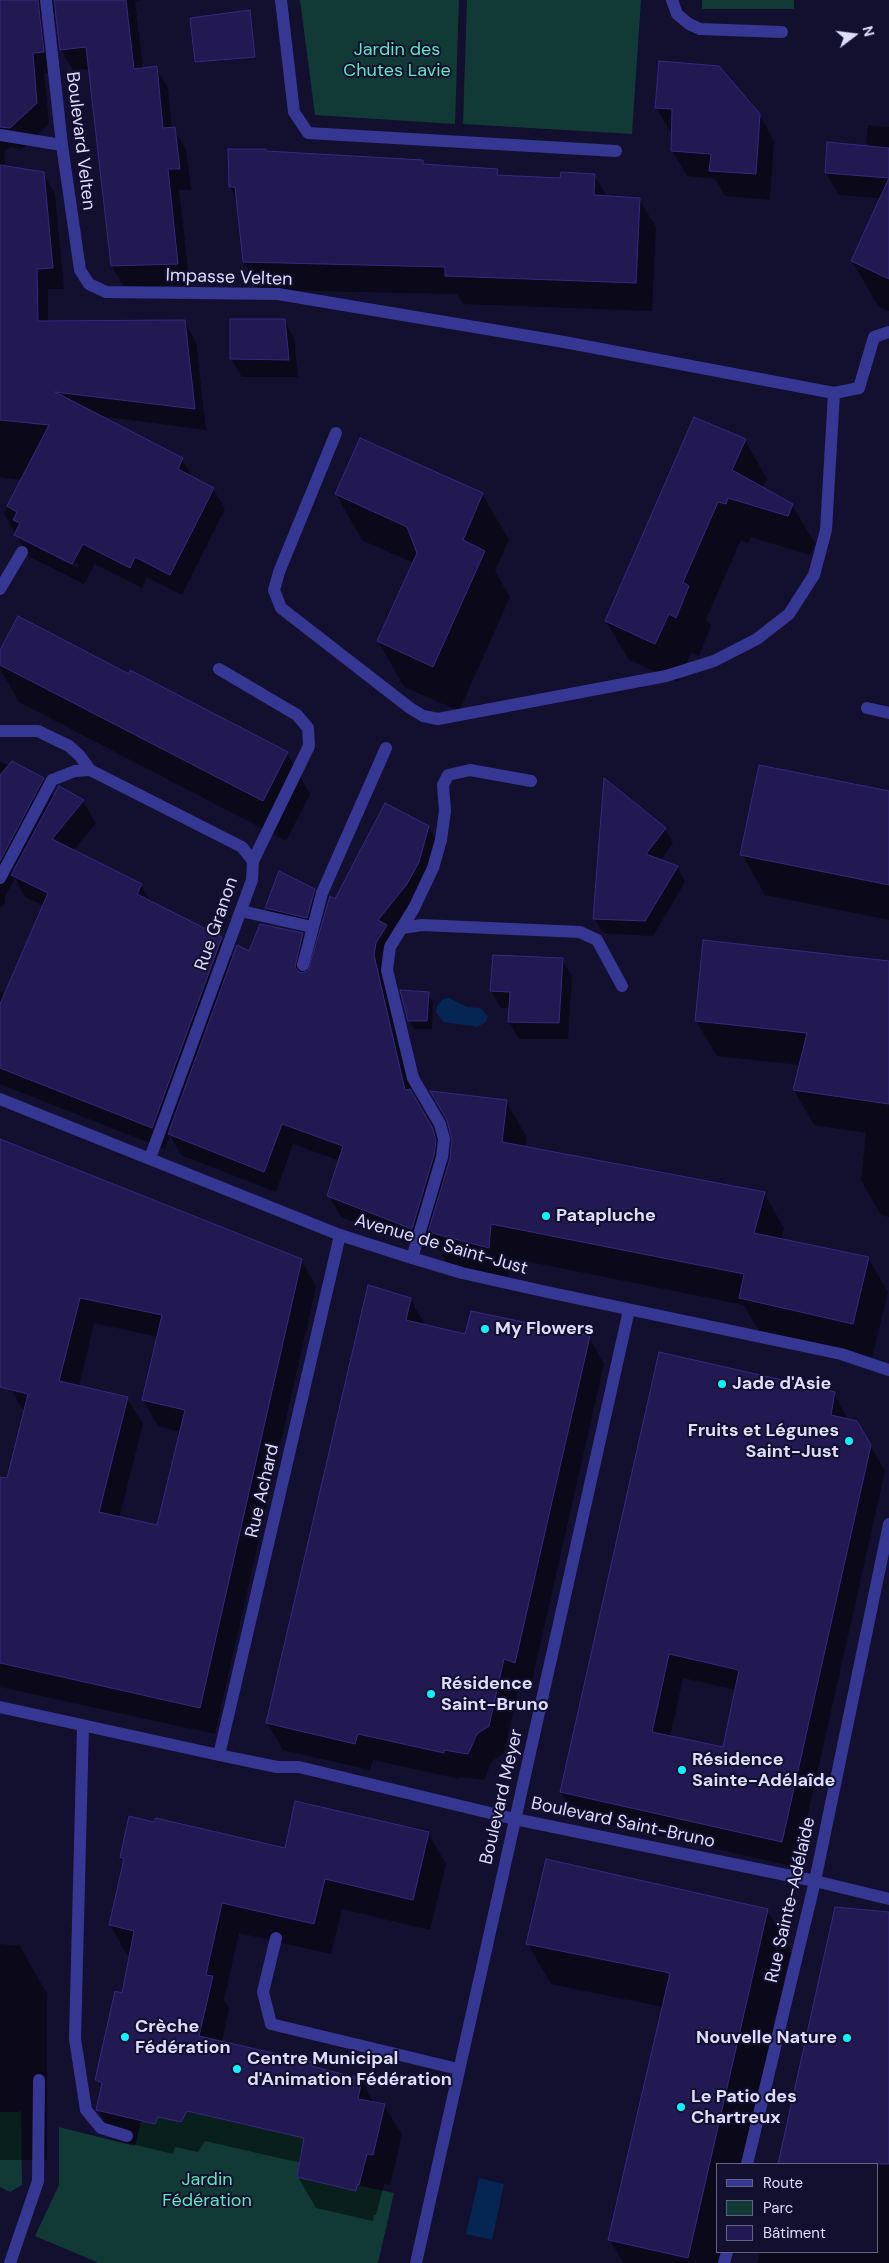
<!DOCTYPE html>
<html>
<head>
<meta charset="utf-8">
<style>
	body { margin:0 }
	#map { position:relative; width:889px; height:2263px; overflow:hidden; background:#130f2f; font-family:"DM Sans",sans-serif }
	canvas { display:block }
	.legend { position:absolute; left:716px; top:2163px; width:162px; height:90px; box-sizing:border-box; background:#130f2f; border:1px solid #656182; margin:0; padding:6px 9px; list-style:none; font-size:15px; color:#dfddff }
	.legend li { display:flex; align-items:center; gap:10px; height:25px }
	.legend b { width:25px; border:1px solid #656182 }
	.north { position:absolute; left:829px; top:10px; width:50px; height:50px; -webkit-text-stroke:4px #130f2f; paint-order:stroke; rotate:75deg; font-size:14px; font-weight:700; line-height:20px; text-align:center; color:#dfddff }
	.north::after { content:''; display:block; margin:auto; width:18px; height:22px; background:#dfddff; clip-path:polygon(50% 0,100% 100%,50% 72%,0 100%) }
</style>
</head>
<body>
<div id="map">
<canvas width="889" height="2263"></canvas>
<ul class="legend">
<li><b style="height:6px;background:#363792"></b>Route</li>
<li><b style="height:14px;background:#113a36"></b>Parc</li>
<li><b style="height:14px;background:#221952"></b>Bâtiment</li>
</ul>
<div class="north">N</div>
</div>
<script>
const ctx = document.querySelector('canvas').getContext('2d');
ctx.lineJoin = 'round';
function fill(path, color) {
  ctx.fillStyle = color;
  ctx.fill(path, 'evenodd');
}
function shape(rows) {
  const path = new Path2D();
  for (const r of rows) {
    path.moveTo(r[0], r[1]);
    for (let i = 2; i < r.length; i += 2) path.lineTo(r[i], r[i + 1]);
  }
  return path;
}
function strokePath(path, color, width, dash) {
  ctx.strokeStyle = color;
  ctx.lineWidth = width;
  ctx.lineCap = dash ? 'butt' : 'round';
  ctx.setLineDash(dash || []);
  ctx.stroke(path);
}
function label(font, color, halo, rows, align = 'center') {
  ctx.font = font + ' "DM Sans",sans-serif';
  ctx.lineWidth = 4;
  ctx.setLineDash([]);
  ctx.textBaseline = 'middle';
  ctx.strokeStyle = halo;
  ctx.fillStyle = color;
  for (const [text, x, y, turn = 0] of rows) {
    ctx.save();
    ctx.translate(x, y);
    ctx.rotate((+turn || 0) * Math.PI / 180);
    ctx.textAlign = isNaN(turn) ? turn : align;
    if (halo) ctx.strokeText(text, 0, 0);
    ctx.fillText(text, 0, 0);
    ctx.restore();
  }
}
fill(shape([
	[300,0,459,0,455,124,315,115],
	[467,0,641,0,632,134,463,124],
	[702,0,794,0,794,9,702,9],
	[21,2110,22,2185,10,2192,0,2187,0,2112,19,2112],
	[182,2110,304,2138,297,2177,355,2191,357,2185,394,2193,378,2263,99,2263,35,2236,59,2185,59,2127,135,2146,141,2121,155,2124,158,2117,180,2122]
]), '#113a36');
fill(shape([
	[449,998,467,1007,480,1008,488,1016,486,1022,477,1027,444,1022,436,1013,437,1006,443,999],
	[479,2178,504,2184,492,2240,466,2234]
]), '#052552');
fill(shape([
	[0,0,142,0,135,1,143,69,156,68,168,88,172,128,186,149,191,190,179,190,190,285,124,287,112,266,90,69,73,70,61,50,57,13,53,14,55,72,44,73,49,124,22,149,13,147,5,150,4,158,6,163,3,166,43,173,55,194,64,289,48,289,48,322,184,321,196,342,206,430,100,416,182,459,193,478,213,489,225,509,182,595,147,577,142,588,95,564,84,584,28,556,4,514,22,480,0,477],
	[30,541,79,565,77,568,30,544],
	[656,108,759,114,774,141,770,200,725,196,715,179,687,176,672,150,672,134],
	[868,125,889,127,889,199,839,195,826,173,866,147],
	[423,161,425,166,497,170,500,176,562,180,594,175,607,197,639,199,656,227,652,311,463,304,457,294,261,290,244,262,238,201,230,187],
	[889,213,889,311,878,306,852,261],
	[284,320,294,338,298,377,242,377,231,359],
	[745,440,767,479,763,488,792,505,815,544,810,555,751,537,748,543,741,540,706,619,711,626,699,656,691,652,678,682,629,660,606,621],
	[336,494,482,494,509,540,495,571,510,597,459,711,404,687,378,641,413,563,362,540],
	[18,617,287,753,310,794,286,841,19,702,0,669,0,653],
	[0,762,43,779,54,798,83,801,96,823,73,851,141,885,151,902,221,938,233,959,302,934,314,955,335,900,428,826,440,848,393,938,398,947,387,965,385,977,413,1097,444,1149,447,1162,446,1172,506,1101,526,1136,525,1148,764,1193,784,1228,781,1240,868,1258,888,1292,872,1358,760,1333,744,1305,510,1258,508,1282,449,1267,429,1232,424,1249,341,1217,329,1196,340,1161,293,1144,276,1192,181,1155,170,1135,165,1149,0,1084,0,991,6,994,44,906,25,897,15,878,5,897,5,904,0,908],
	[889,792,889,920,765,895,742,854],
	[665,829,673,843,660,861,677,867,685,882,653,936,603,933,594,918],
	[314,890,319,899,312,926,272,917,267,908],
	[562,960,572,976,568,1039,519,1039,509,1022,510,1008,501,1008,491,991],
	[889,962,889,1217,881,1215,861,1180,866,1133,814,1125,794,1090,800,1065,717,1056,696,1021],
	[428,994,433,1003,432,1029,414,1029,409,1020],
	[0,1140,301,1260,316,1286,215,1734,0,1687,0,1478,8,1480,24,1412,11,1389,0,1317],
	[94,1323,158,1337,143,1400,158,1426,181,1432,158,1527,119,1518,143,1424,127,1398,79,1387],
	[410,1299,426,1326,466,1335,589,1337,604,1364,530,1689,519,1685,504,1753,492,1761,484,1780,459,1777,459,1779,373,1760,370,1770,283,1750,267,1723],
	[834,1393,848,1420,856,1422,885,1471,796,1867,576,1817,561,1792],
	[683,1678,736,1690,724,1748,670,1737],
	[428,1833,446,1864,430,1930,342,1909,331,1954,239,1933,224,2000,229,2008,222,2042,311,2063,313,2068,361,2080,374,2103,384,2105,402,2135,390,2185,384,2184,376,2215,374,2215,373,2221,316,2208,298,2177,301,2163,205,2141,198,2152,175,2147,173,2154,115,2140,98,2110,102,2089,97,2080,123,1995,130,1956,128,1956,110,1925,124,1862,121,1857,286,1849],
	[836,1908,889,1914,889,2263,757,2263,760,2252,878,2252,878,2164,779,2164],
	[767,1910,791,1950,742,2164,718,2164,718,2252,722,2252,719,2263,623,2263,610,2240,663,2007,551,1984,528,1944],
	[0,1944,20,1946,47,1994,47,2160,0,2160]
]), '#0007');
const building = shape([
	[0,0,38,0,44,52,33,53,37,103,10,128,0,127,0,0],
	[54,0,126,0,134,69,157,66,163,128,175,127,180,169,168,169,178,264,111,266,86,47,60,50,54,0],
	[250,10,255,57,195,62,190,18,250,10],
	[659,61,719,66,760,114,756,174,709,171,711,154,671,151,672,109,655,108,659,61],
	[827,142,889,148,889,178,825,173,827,142],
	[228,149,266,149,266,151,423,160,423,164,498,169,497,175,560,178,561,172,595,174,594,195,640,198,636,283,445,276,445,267,243,262,235,187,229,187,228,149],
	[0,165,44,172,53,268,37,269,38,321,185,320,195,409,55,392,183,458,178,469,214,488,170,575,135,557,130,568,83,544,72,564,14,535,20,523,13,520,17,512,7,506,49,425,0,420,0,165],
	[889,178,889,279,851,261,889,178],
	[230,319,285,319,289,360,230,359,230,319],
	[694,417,746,439,732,470,793,504,788,516,728,498,726,504,718,502,683,582,689,586,676,618,669,614,655,644,605,621,694,417],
	[360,438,483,493,463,540,485,551,433,667,377,641,417,553,407,527,335,494,360,438],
	[18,616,129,674,130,670,288,752,263,801,0,665,0,650,18,616],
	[12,761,44,778,0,861,0,775,12,761],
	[759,765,889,791,889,885,740,855,759,765],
	[604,778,666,828,646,854,678,866,645,921,593,919,604,778],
	[59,786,84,800,52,839,142,884,137,894,222,937,152,1128,0,1068,0,1004,48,893,11,875,59,786],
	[385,803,429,826,419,862,407,884,378,920,387,925,376,943,374,955,405,1090,410,1089,432,1127,436,1140,434,1155,412,1229,327,1196,343,1146,282,1124,264,1172,168,1134,237,945,249,951,260,924,303,933,295,967,300,973,308,971,330,896,335,899,385,803],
	[279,871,315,889,307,918,265,908,279,871],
	[703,940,889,961,889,1104,793,1090,807,1033,695,1021,703,940],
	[493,955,563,958,559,1023,508,1022,510,992,490,991,493,955],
	[400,990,429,992,427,1021,408,1021,400,990],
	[430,1091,507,1100,502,1142,765,1192,754,1233,869,1257,853,1324,739,1298,744,1274,491,1224,489,1248,428,1232,450,1159,452,1140,447,1120,430,1091],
	[0,1139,302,1259,200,1708,0,1663,0,1477,7,1478,28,1394,0,1387,0,1139],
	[80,1298,162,1315,142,1400,185,1410,157,1525,99,1512,128,1397,59,1381,80,1298],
	[368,1285,411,1298,406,1320,465,1334,471,1311,590,1336,515,1663,504,1659,489,1726,477,1734,468,1754,444,1750,444,1753,358,1734,355,1744,266,1723,368,1285],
	[659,1352,835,1392,831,1415,857,1421,871,1445,782,1842,560,1792,659,1352],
	[669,1654,739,1670,723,1747,652,1732,669,1654],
	[295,1801,429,1832,413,1900,325,1879,314,1924,222,1903,206,1975,213,1976,199,2036,312,2062,311,2066,362,2079,358,2099,385,2104,373,2155,367,2154,359,2185,357,2185,356,2191,297,2177,304,2138,187,2111,181,2122,158,2117,155,2124,96,2110,102,2083,95,2080,115,1991,122,1993,134,1931,109,1925,124,1859,120,1857,129,1816,154,1822,156,1818,285,1848,295,1801],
	[546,1859,768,1909,688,2258,608,2240,670,1973,526,1944,546,1859],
	[835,1907,889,1912,889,2164,778,2164,835,1907]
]);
fill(building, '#221952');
strokePath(building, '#352980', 1);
strokePath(shape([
	[281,0,294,112,308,133,616,151],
	[672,0,677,14,689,24,700,29,782,32],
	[336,433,279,572,274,590,281,608,410,708,423,716,438,719,666,676,714,661,757,639,789,614,814,575,826,530,834,393,859,388,874,337,889,332],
	[0,589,22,552],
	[219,669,297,715,308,728,309,746,253,861],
	[867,708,889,713],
	[0,878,52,780,75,771,90,770],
	[414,908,433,868,441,840,445,811,443,785,448,775,470,770,531,781],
	[241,911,312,927],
	[402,928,422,925,580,932,597,940,622,986],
	[303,965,322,893,386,748],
	[83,1726,75,2039,86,2110,101,2128,127,2136],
	[276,1938,263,1992,271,2024,458,2069],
	[10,2263,38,2181,39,2080]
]), '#363792', 12);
strokePath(shape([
	[815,1881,889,1899]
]), '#363792', 12);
strokePath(shape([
	[46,0,62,145,80,270,89,284,106,292,278,294,564,342,834,393],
	[0,135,62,145],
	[0,731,38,731,69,746,80,756,90,770,242,847,253,861,252,880,150,1158],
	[412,1258,442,1157,444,1139,440,1124,413,1078,387,970,390,947,414,908],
	[0,1707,219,1755,277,1767,299,1767,515,1819,815,1881],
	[219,1755,340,1235],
	[747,2164,815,1881,889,1524],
	[416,2263,629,1310],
	[724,2263,727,2252]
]), '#363792', 12);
strokePath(shape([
	[0,1099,340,1235,412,1258,462,1273,547,1292,841,1354,889,1370]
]), '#363792', 12);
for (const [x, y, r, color] of [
	[546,1216,5,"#09f4ff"],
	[485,1329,5,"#09f4ff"],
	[722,1384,5,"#09f4ff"],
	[849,1441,5,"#09f4ff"],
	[431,1694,5,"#09f4ff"],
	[682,1770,5,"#09f4ff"],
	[125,2037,5,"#09f4ff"],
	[847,2038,5,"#09f4ff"],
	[237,2069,5,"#09f4ff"],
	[681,2107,5,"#09f4ff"]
]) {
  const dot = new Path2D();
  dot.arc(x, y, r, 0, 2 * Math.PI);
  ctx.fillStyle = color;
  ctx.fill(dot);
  strokePath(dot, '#130f2f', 2);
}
label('18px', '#5cecc0', '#130f2f', [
	["Jardin des",397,50],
	["Chutes Lavie",397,71],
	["Jardin",207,2180],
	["Fédération",207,2201]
]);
label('18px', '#dfddff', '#130f2f', [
	["Boulevard Velten",80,141,83],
	["Impasse Velten",229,278,2],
	["Rue Granon",217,924,-71],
	["Avenue de Saint-Just",441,1245,16],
	["Rue Achard",263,1491,-77],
	["Boulevard Meyer",502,1797,-77],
	["Boulevard Saint-Bruno",623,1823,12],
	["Rue Sainte-Adélaïde",791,1900,-77]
]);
label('bold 18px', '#dfddff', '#130f2f', [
	["Patapluche",556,1216],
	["My Flowers",495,1329],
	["Jade d'Asie",732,1384],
	["Fruits et Légunes",839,1431,"right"],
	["Saint-Just",839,1452,"right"],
	["Résidence",441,1684],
	["Saint-Bruno",441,1705],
	["Résidence",692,1760],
	["Sainte-Adélaîde",692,1781],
	["Crèche",135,2027],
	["Fédération",135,2048],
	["Nouvelle Nature",837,2038,"right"],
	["Centre Municipal",247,2059],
	["d'Animation Fédération",247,2080],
	["Le Patio des",691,2097],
	["Chartreux",691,2118]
], 'left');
</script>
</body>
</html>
